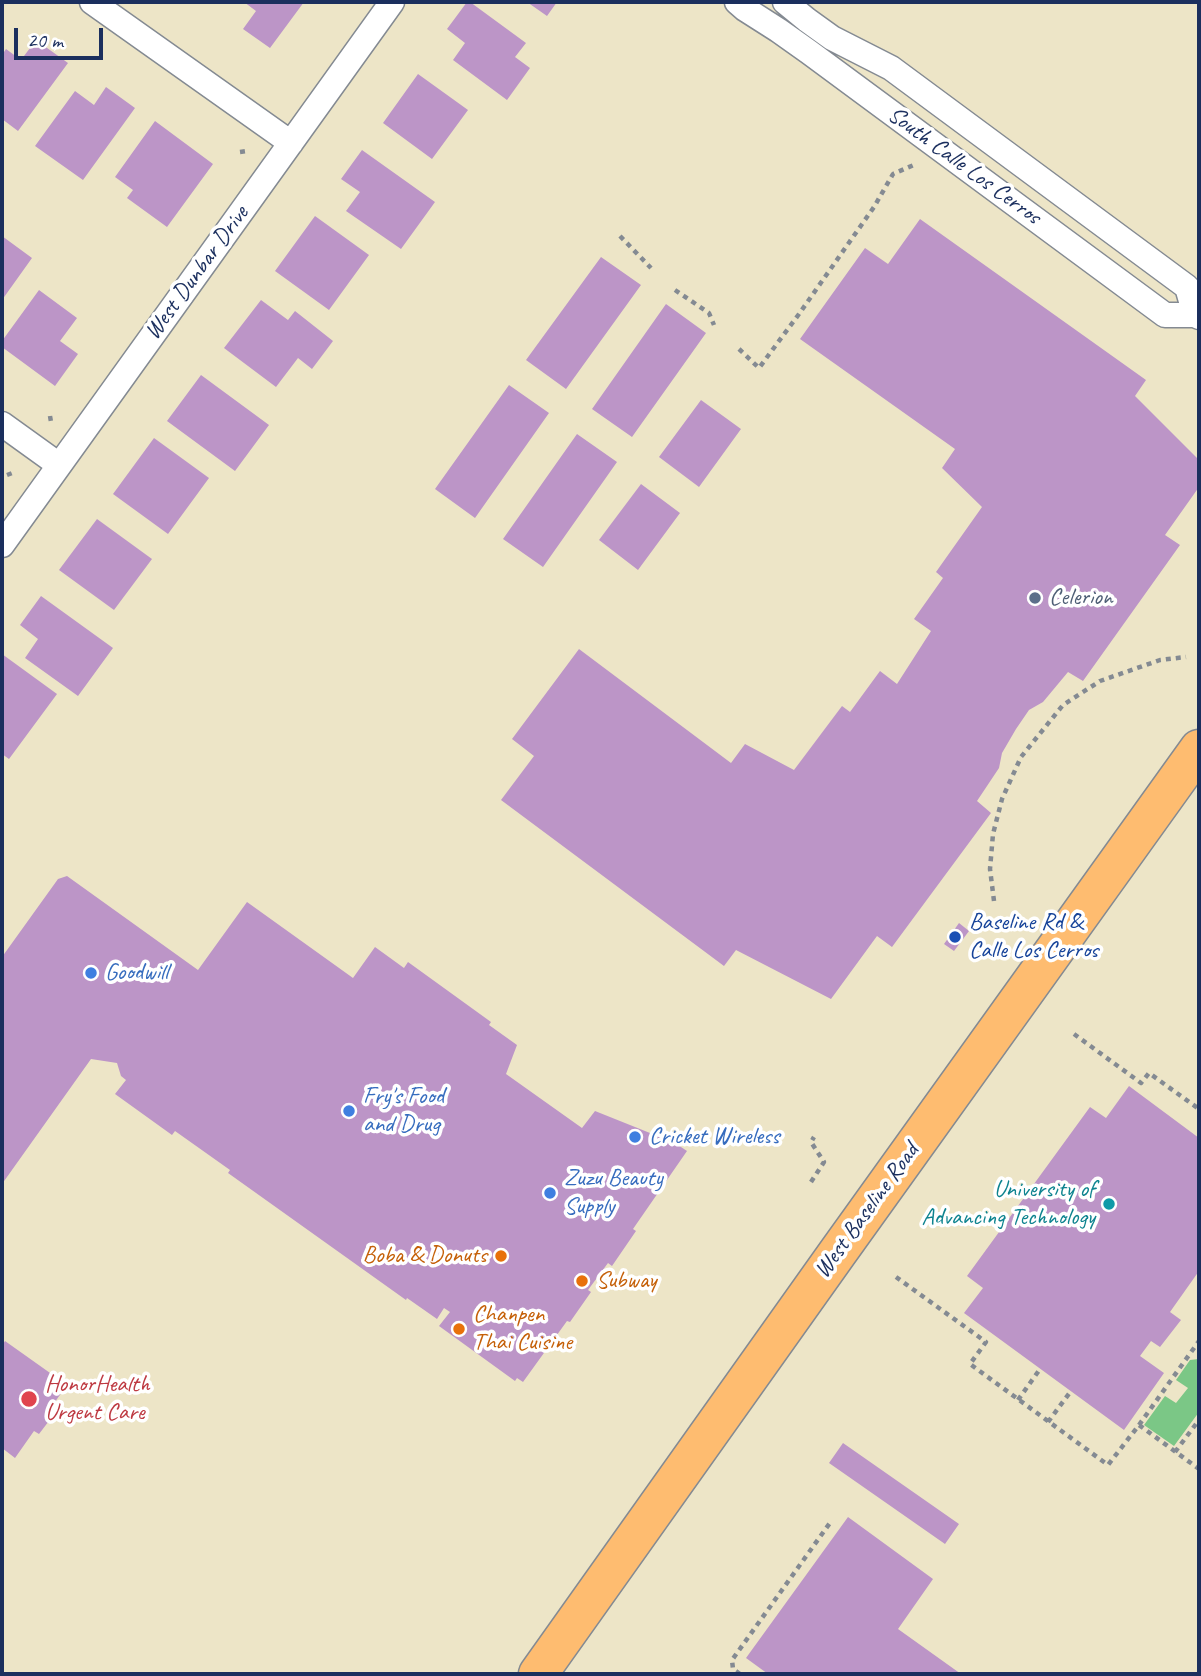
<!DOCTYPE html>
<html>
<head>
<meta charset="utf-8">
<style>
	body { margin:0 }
	#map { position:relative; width:1201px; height:1676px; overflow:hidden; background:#ede5c7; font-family:Caveat,sans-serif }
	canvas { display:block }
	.frame { position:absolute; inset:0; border:4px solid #1b2f5e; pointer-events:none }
	.scale { position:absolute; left:14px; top:28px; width:89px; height:32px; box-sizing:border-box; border:4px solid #1b2f5e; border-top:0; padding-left:9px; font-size:21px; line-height:24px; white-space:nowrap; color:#1b2f5e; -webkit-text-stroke:5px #fff; paint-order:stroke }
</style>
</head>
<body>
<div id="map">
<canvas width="1201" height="1676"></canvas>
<div class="frame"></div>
<div class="scale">20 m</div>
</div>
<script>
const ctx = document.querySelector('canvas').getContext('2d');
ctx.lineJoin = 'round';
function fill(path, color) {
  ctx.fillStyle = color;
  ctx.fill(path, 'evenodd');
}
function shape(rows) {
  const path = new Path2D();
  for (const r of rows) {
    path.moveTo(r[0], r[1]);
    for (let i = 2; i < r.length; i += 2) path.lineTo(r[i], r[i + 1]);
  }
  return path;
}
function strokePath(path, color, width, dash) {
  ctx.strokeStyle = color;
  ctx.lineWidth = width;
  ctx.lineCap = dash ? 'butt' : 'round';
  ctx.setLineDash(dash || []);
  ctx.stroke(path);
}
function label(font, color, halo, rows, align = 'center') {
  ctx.font = font + ' Caveat,sans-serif';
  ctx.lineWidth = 7;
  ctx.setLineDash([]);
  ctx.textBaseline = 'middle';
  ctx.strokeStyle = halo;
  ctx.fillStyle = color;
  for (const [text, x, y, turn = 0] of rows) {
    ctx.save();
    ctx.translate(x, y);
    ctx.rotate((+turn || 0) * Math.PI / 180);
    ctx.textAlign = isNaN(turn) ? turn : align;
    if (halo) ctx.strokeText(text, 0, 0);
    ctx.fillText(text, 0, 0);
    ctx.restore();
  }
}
fill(shape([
	[1199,1359,1199,1412,1174,1446,1144,1425,1165,1396,1176,1403,1188,1388,1176,1380,1190,1360]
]), '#7bc786');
fill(shape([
	[244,2,304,2,270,48,243,29,256,11],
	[467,2,470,2,526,43,515,57,530,68,507,100,453,60,465,43,447,29],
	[527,2,557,2,547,16],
	[36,40,68,63,18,131,2,119,2,55,6,49,21,60],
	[418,74,468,110,432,159,383,123],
	[106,87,135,108,83,180,35,146,75,91,94,105],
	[155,121,213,164,167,227,127,198,133,190,115,177],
	[362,150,435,202,401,249,346,211,360,192,341,179],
	[315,216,369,255,329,310,275,271],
	[920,219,1146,380,1135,396,1199,460,1199,487,1165,535,1180,545,1083,681,1068,672,1043,702,1029,710,1016,729,1002,753,999,768,977,801,991,813,892,947,877,936,831,999,736,950,724,966,501,800,534,756,512,739,579,649,731,763,745,744,794,770,842,706,850,712,880,671,897,684,931,631,914,619,943,578,936,572,982,507,942,468,955,449,800,339,865,248,888,264],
	[2,236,32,258,2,300],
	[601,257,641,285,566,389,526,360],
	[39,290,77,318,60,341,78,354,55,386,2,347,2,341],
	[261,300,288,320,295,311,333,341,312,369,298,358,276,387,224,348],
	[666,304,706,333,632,437,592,409],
	[201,375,269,425,235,471,167,421],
	[509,385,549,413,475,518,435,489],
	[701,400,741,429,699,487,659,457],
	[577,434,617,462,543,567,503,539],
	[154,438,209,478,168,534,113,494],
	[641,484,680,513,638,570,599,540],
	[97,519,152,559,114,610,59,570],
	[41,596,113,648,78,696,25,658,38,639,20,625],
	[2,654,57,694,9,759,2,754],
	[67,876,198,970,247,902,353,978,375,947,404,968,408,962,491,1022,489,1025,517,1045,506,1074,582,1128,595,1111,675,1143,687,1151,633,1229,636,1231,612,1266,608,1263,588,1290,591,1292,570,1322,567,1321,523,1382,517,1378,515,1381,439,1326,450,1312,444,1308,437,1319,407,1298,406,1300,228,1173,230,1170,175,1131,172,1135,115,1094,126,1080,121,1076,117,1063,91,1059,2,1184,2,957,58,879],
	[959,923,969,931,954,951,944,944],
	[1129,1086,1199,1138,1199,1271,1170,1312,1181,1320,1160,1347,1151,1341,1140,1356,1164,1373,1124,1430,964,1313,983,1288,967,1276,1090,1107,1106,1118],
	[5,1341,67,1385,47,1413,52,1417,39,1434,34,1431,15,1458,2,1448,2,1346],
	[843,1443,959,1524,945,1544,829,1463],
	[848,1517,933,1579,898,1629,961,1674,768,1674,746,1658]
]), '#bc95c7');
const minor = shape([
	[92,2,291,143],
	[737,2,745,9,778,30,809,52,1165,315,1195,315,1199,317],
	[785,2,807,20,832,38,891,68,1187,287,1195,315],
	[2,424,59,465],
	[2,545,392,2]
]);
const primary = shape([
	[538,1674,838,1252,1199,749]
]);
strokePath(minor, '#848a92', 27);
strokePath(primary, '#848a92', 41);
strokePath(shape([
	[240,152,247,151],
	[620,236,651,268],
	[675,290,709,313,714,325],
	[739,349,759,368,799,314,874,207,893,174,916,164],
	[50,416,51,422],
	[7,475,15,472],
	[994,901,990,869,993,834,1002,799,1021,757,1063,705,1100,681,1160,660,1186,657],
	[1074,1034,1141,1083,1149,1073,1199,1109],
	[811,1182,824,1162,811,1142,814,1137],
	[896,1277,986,1342,970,1364,1108,1465,1139,1425,1199,1469],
	[1018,1400,1040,1369],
	[1048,1422,1071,1391],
	[1139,1425,1199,1341],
	[1175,1452,1199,1420],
	[740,1674,733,1669,732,1660,832,1520]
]), '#848a92', 4.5, [5, 5]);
strokePath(minor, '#fff', 24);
strokePath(primary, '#febc70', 38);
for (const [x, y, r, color] of [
	[1035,598,7,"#5c6f8a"],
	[955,937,7,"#1a4fb4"],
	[91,973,7,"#3f7fe0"],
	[349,1111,7,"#3f7fe0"],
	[635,1137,7,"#3f7fe0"],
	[550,1193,7,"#3f7fe0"],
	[1109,1204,7,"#0f9aa8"],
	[501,1256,7,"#e8710a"],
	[582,1281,7,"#e8710a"],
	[459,1329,7,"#e8710a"],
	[29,1399,9,"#e0444e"]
]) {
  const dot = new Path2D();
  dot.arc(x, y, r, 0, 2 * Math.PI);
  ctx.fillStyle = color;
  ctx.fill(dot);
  strokePath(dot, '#fff', 2.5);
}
label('24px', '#1b2f5e', '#fff', [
	["South Calle Los Cerros",964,166,36],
	["West Dunbar Drive",197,273,-54],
	["West Baseline Road",867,1211,-54]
]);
label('24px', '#4e5e75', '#fff', [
	["Celerion",1049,598]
], 'left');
label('24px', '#164399', '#fff', [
	["Baseline Rd &",969,923],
	["Calle Los Cerros",969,951]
], 'left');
label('24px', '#366cbe', '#fff', [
	["Goodwill",105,973],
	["Fry's Food",363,1097],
	["and Drug",363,1125],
	["Cricket Wireless",649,1137],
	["Zuzu Beauty",564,1179],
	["Supply",564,1207]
], 'left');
label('24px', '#0d838f', '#fff', [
	["University of",1095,1190],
	["Advancing Technology",1095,1218]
], 'right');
label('24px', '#c56008', '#fff', [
	["Boba & Donuts",487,1256,"right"],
	["Subway",596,1281],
	["Chanpen",473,1315],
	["Thai Cuisine",473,1343]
], 'left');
label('24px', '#be3a42', '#fff', [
	["HonorHealth",45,1385],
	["Urgent Care",45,1413]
], 'left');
</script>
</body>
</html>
